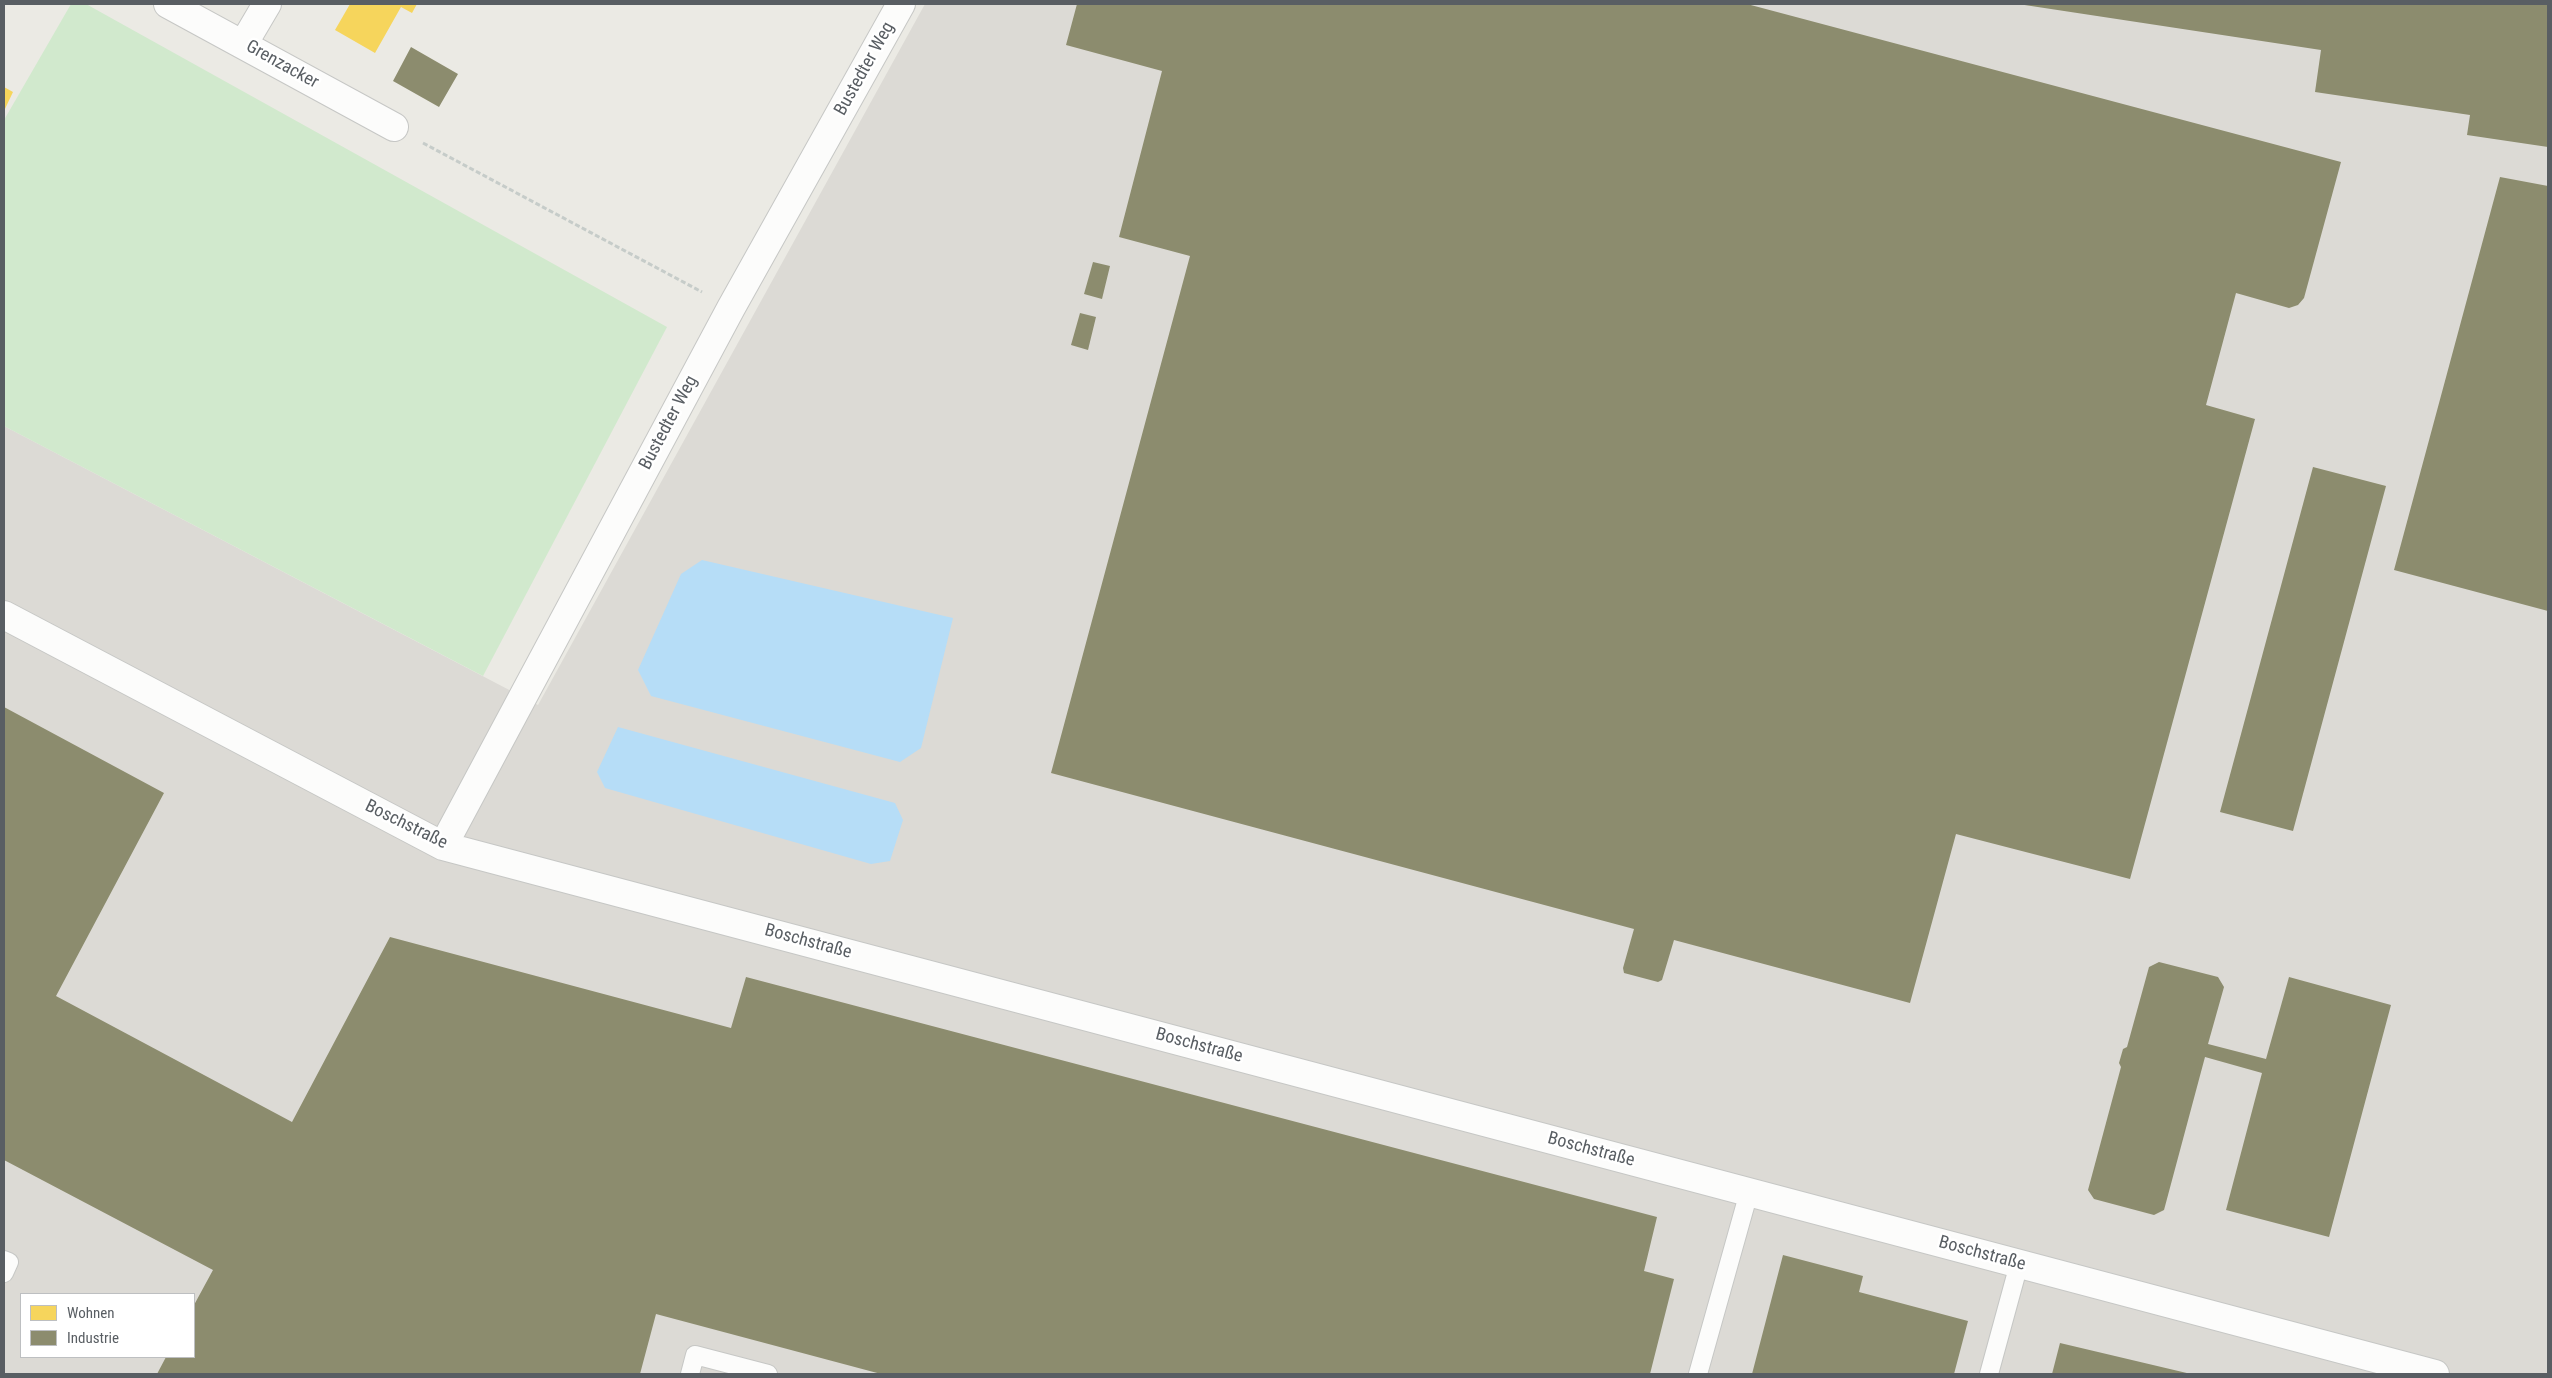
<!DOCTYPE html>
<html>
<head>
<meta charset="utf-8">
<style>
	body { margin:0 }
	#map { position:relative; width:2552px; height:1378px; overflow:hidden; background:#ebeae4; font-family:"Roboto Condensed",sans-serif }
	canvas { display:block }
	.frame { position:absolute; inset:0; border:5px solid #595e63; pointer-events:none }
	.legend { position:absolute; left:20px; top:1293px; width:175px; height:65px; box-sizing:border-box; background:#fff; border:1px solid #bdbfc1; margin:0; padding:6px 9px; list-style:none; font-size:15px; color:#595e63 }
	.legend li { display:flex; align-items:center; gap:10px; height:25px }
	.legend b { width:25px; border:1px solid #bdbfc1 }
</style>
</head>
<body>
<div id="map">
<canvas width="2552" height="1378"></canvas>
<div class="frame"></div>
<ul class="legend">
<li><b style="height:14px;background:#f6d55c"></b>Wohnen</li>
<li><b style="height:14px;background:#8c8c6e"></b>Industrie</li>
</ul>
</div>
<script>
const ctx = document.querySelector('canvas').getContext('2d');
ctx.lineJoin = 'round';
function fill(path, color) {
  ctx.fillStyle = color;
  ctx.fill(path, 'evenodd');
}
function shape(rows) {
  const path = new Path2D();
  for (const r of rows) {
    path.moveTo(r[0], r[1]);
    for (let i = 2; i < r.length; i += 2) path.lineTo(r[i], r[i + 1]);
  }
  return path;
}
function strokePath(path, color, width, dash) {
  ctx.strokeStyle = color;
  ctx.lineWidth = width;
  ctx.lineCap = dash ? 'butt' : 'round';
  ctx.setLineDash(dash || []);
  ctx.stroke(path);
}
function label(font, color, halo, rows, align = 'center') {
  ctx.font = font + ' "Roboto Condensed",sans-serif';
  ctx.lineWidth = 5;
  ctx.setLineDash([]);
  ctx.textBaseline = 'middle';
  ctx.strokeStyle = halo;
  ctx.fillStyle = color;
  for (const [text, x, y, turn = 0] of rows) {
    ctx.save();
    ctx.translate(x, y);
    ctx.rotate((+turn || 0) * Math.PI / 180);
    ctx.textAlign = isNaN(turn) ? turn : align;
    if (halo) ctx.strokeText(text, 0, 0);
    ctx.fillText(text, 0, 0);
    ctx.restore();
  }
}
fill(shape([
	[925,4,2548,4,2548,1374,4,1374,4,426,538,705],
	[21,1294,194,1294,194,1357,21,1357]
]), '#dcdad5');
fill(shape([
	[71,4,86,4,667,327,483,676,4,426,4,120]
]), '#d1e9cd');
fill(shape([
	[702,560,953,618,921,748,900,762,651,696,638,670,681,574],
	[618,727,895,803,903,820,890,861,871,864,605,788,597,772]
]), '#b6ddf7');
fill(shape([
	[350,4,417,4,412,13,401,7,375,53,335,30],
	[4,87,13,92,4,111]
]), '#f6d55c');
fill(shape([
	[1077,4,1747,4,2341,162,2304,298,2298,305,2289,308,2236,293,2206,405,2255,419,2130,879,1956,834,1910,1003,1674,940,1662,980,1658,982,1624,973,1623,968,1634,929,1051,773,1190,256,1119,237,1162,71,1066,45],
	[2018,4,2548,4,2548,147,2467,135,2470,115,2315,92,2321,50],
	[411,47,458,74,439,107,393,81],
	[2500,177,2548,186,2548,611,2394,570],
	[1093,262,1110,266,1102,299,1084,294],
	[1080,313,1096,317,1088,350,1071,345],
	[2313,467,2386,486,2293,831,2220,812],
	[4,707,164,793,56,996,292,1122,390,937,731,1028,746,977,1657,1217,1644,1271,1674,1279,1650,1374,881,1374,656,1314,640,1374,157,1374,166,1357,194,1357,194,1305,213,1270,4,1160],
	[2159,962,2218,977,2224,987,2208,1044,2266,1059,2289,977,2391,1005,2329,1237,2226,1210,2262,1073,2205,1057,2164,1210,2154,1215,2094,1199,2088,1190,2121,1067,2119,1063,2123,1049,2127,1047,2149,967],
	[1783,1255,1863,1276,1859,1292,1968,1321,1954,1374,1752,1374],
	[2060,1343,2191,1374,2052,1374]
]), '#8c8c6e');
const service = shape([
	[4,1260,9,1262,4,1273],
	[690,1374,695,1355,768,1374],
	[1698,1374,1749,1192],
	[1989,1374,2019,1264]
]);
const minor = shape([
	[168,4,394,127],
	[244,43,267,4],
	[4,615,443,846,2435,1374],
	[443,846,731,308,901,4]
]);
strokePath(service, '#c6c7c5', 20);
strokePath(minor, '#c6c7c5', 30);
strokePath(shape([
	[423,143,702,292]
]), '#c6ccc9', 3, [5, 2.5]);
strokePath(service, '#fcfcfb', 18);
strokePath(minor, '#fcfcfb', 28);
label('18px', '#595e63', '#fff', [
	["Grenzacker",282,65,29],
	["Bustedter Weg",865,69,-61],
	["Bustedter Weg",669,423,-62],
	["Boschstraße",406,825,26],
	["Boschstraße",808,942,15],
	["Boschstraße",1199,1046,15],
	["Boschstraße",1591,1150,15],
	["Boschstraße",1982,1254,15]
]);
</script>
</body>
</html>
